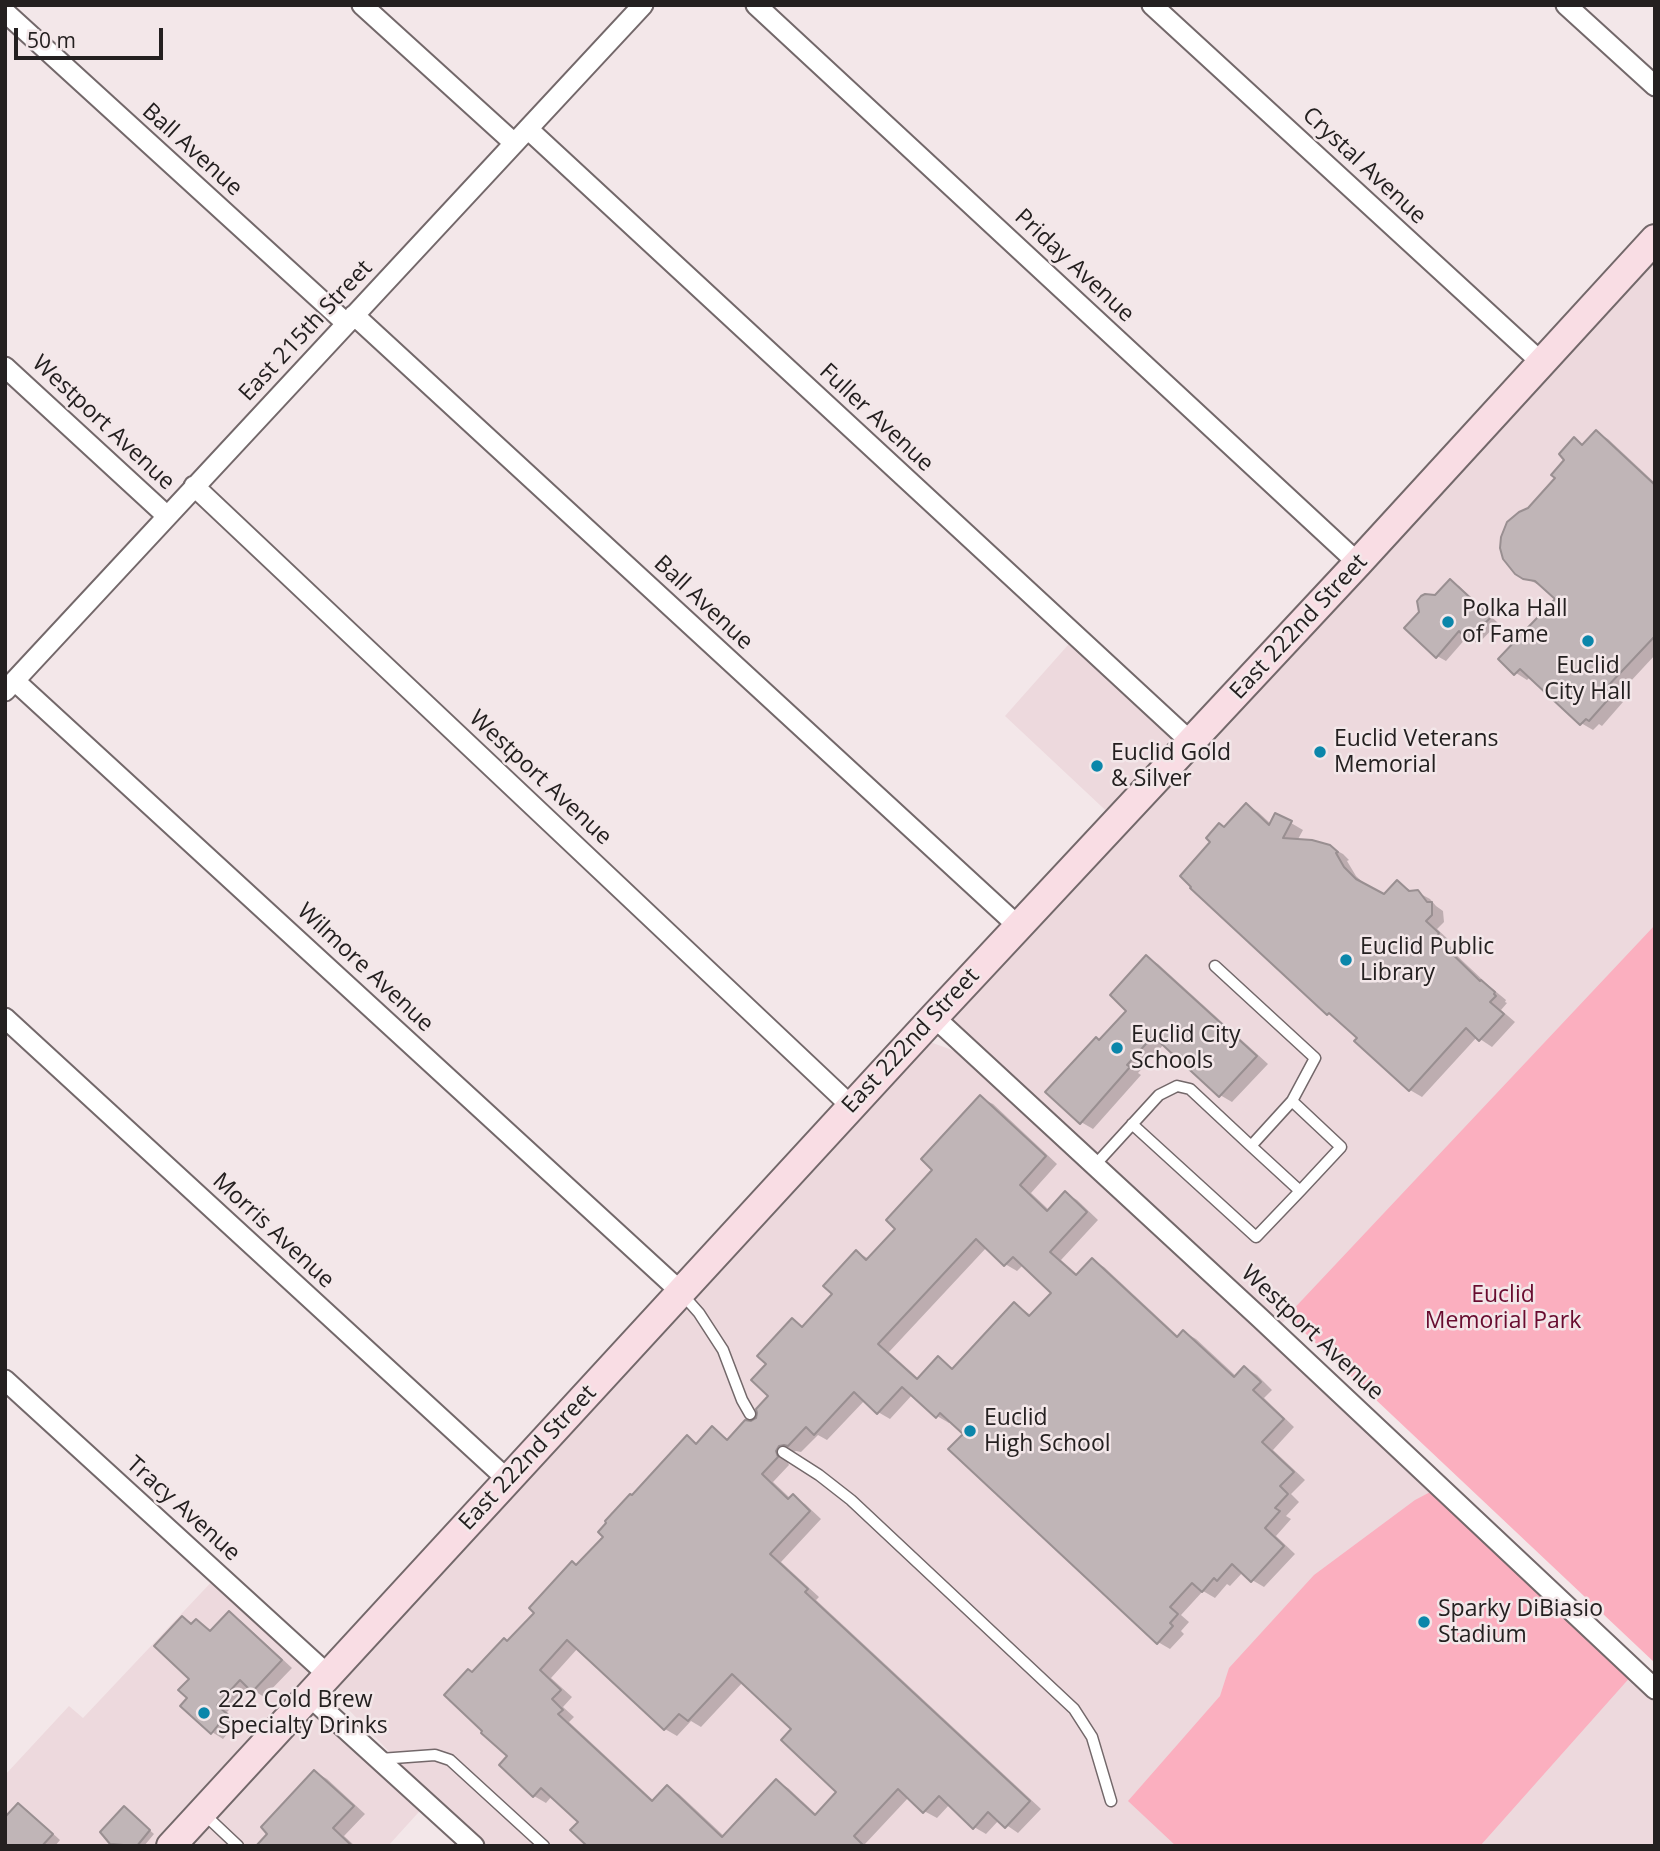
<!DOCTYPE html>
<html>
<head>
<meta charset="utf-8">
<style>
	body { margin:0 }
	#map { position:relative; width:1660px; height:1851px; overflow:hidden; background:#f3e7e9; font-family:"Open Sans",sans-serif }
	canvas { display:block }
	.frame { position:absolute; inset:0; border:7px solid #242020; pointer-events:none }
	.scale { position:absolute; left:14px; top:28px; width:149px; height:32px; box-sizing:border-box; border:4px solid #242020; border-top:0; padding-left:9px; font-size:21px; line-height:24px; white-space:nowrap; color:#242020; -webkit-text-stroke:5px #f3e7e9; paint-order:stroke }
</style>
</head>
<body>
<div id="map">
<canvas width="1660" height="1851"></canvas>
<div class="frame"></div>
<div class="scale">50 m</div>
</div>
<script>
const ctx = document.querySelector('canvas').getContext('2d');
ctx.lineJoin = 'round';
function fill(path, color) {
  ctx.fillStyle = color;
  ctx.fill(path, 'evenodd');
}
function shape(rows) {
  const path = new Path2D();
  for (const r of rows) {
    path.moveTo(r[0], r[1]);
    for (let i = 2; i < r.length; i += 2) path.lineTo(r[i], r[i + 1]);
  }
  return path;
}
function strokePath(path, color, width, dash) {
  ctx.strokeStyle = color;
  ctx.lineWidth = width;
  ctx.lineCap = dash ? 'butt' : 'round';
  ctx.setLineDash(dash || []);
  ctx.stroke(path);
}
function label(font, color, halo, rows, align = 'center') {
  ctx.font = font + ' "Open Sans",sans-serif';
  ctx.lineWidth = 5;
  ctx.setLineDash([]);
  ctx.textBaseline = 'middle';
  ctx.strokeStyle = halo;
  ctx.fillStyle = color;
  for (const [text, x, y, turn = 0] of rows) {
    ctx.save();
    ctx.translate(x, y);
    ctx.rotate((+turn || 0) * Math.PI / 180);
    ctx.textAlign = isNaN(turn) ? turn : align;
    if (halo) ctx.strokeText(text, 0, 0);
    ctx.fillText(text, 0, 0);
    ctx.restore();
  }
}
fill(shape([
	[1655,239,1655,928,1275,1331,934,1017,1117,821,1005,716,1076,636,1191,742],
	[930,1042,955,1051,1044,1131,1655,1695,1655,1846,489,1846,408,1771,345,1706,336,1683],
	[218,1575,327,1674,309,1695,427,1803,388,1846,5,1846,5,1775,69,1706,83,1718]
]), '#edd9dd');
fill(shape([
	[1655,925,1655,1663,1287,1316],
	[1436,1489,1633,1674,1480,1846,1176,1846,1128,1801,1220,1696,1229,1668,1314,1575,1415,1500]
]), '#fbafbf');
fill(shape([
	[1596,432,1608,439,1655,483,1655,655,1617,696,1623,702,1602,726,1599,724,1593,730,1581,723,1530,677,1527,680,1516,673,1557,599,1543,586,1537,584,1516,573,1530,509,1557,478,1575,439,1584,445],
	[1450,581,1459,586,1498,623,1478,644,1467,637,1446,661,1437,656],
	[1246,805,1258,812,1271,824,1291,823,1303,830,1297,841,1330,847,1343,854,1349,860,1347,861,1356,876,1368,887,1384,896,1397,882,1413,892,1417,892,1430,899,1436,906,1443,911,1444,922,1437,929,1450,941,1448,944,1452,948,1451,950,1488,985,1506,1000,1505,1002,1507,1003,1501,1010,1515,1022,1492,1047,1477,1037,1422,1097,1410,1090,1359,1038,1340,1021,1329,1014,1192,888,1225,829],
	[1146,957,1158,964,1268,1064,1232,1102,1220,1095,1164,1044,1138,1073,1141,1075,1093,1129,1081,1122,1100,1042,1128,1010],
	[981,1098,993,1104,1057,1164,1031,1193,1049,1210,1065,1193,1077,1200,1098,1220,1061,1260,1078,1275,1092,1260,1104,1267,1179,1337,1184,1332,1196,1339,1237,1377,1245,1368,1257,1375,1272,1390,1264,1398,1294,1427,1273,1450,1305,1480,1291,1494,1299,1502,1286,1516,1291,1519,1276,1536,1295,1554,1264,1587,1252,1580,1243,1572,1230,1586,1227,1584,1215,1598,1203,1591,1181,1615,1189,1622,1181,1631,1184,1634,1170,1649,1158,1642,965,1434,951,1421,949,1423,937,1416,913,1394,890,1419,878,1412,865,1400,827,1440,818,1435,801,1452,796,1451,789,1454,787,1460,789,1465,773,1482,791,1499,793,1497,805,1504,821,1519,781,1562,819,1597,816,1600,1041,1809,1018,1833,999,1820,986,1834,974,1827,950,1804,937,1818,924,1811,909,1797,865,1844,867,1846,590,1846,580,1822,552,1796,546,1803,534,1796,509,1756,474,1674,508,1643,605,1537,632,1497,687,1437,697,1443,712,1428,729,1440,758,1419,771,1396,768,1364,792,1320,804,1327,835,1294,857,1252,869,1259,898,1229],
	[987,1247,1005,1264,1017,1271,1024,1264,1054,1293,1032,1316,1015,1304,954,1369,938,1359,919,1379,889,1352],
	[578,1648,665,1729,677,1736,691,1721,701,1727,743,1682,794,1729,839,1792,817,1815,788,1788,776,1781,725,1837,679,1794,667,1787,654,1801,569,1722,574,1717,563,1707,572,1697,551,1678],
	[229,1614,240,1620,292,1668,264,1697,250,1688,227,1712,237,1722,223,1739,212,1732,190,1698,191,1678,183,1618,194,1624,197,1621,212,1631],
	[315,1772,327,1779,365,1814,344,1836,355,1846,258,1846],
	[18,1805,27,1810,60,1840,55,1846,5,1846],
	[125,1808,154,1834,144,1846,115,1846,111,1843]
]), '#0003');
const building = shape([
	[1596,430,1655,485,1655,636,1606,688,1613,694,1589,721,1586,719,1580,725,1520,669,1514,675,1498,659,1555,599,1535,581,1523,579,1515,574,1503,559,1500,548,1501,537,1507,522,1519,512,1528,508,1555,478,1551,475,1564,460,1559,454,1574,437,1582,445,1596,430],
	[1450,579,1491,617,1468,641,1459,631,1436,658,1404,628,1419,612,1417,601,1421,596,1425,594,1435,595,1450,579],
	[1246,803,1269,825,1275,813,1292,821,1283,838,1312,840,1330,845,1338,852,1336,853,1344,867,1356,879,1384,894,1397,880,1409,891,1418,890,1427,902,1432,902,1432,915,1426,921,1439,933,1437,936,1441,940,1440,942,1480,981,1481,980,1495,992,1494,994,1496,996,1490,1002,1504,1014,1479,1041,1466,1028,1409,1091,1354,1041,1357,1038,1329,1013,1327,1015,1190,888,1191,887,1180,876,1210,842,1206,838,1219,823,1224,827,1246,803],
	[1146,955,1257,1056,1219,1097,1153,1036,1127,1065,1130,1067,1080,1124,1045,1092,1096,1037,1099,1040,1126,1011,1110,995,1146,955],
	[980,1095,1046,1156,1020,1185,1047,1211,1065,1191,1087,1212,1050,1252,1076,1275,1092,1258,1177,1337,1183,1330,1234,1377,1244,1366,1261,1382,1253,1390,1284,1419,1262,1442,1294,1472,1280,1486,1288,1494,1275,1508,1280,1511,1265,1528,1284,1546,1251,1582,1232,1564,1217,1581,1214,1578,1202,1592,1192,1583,1170,1607,1178,1614,1170,1623,1173,1626,1157,1644,948,1449,963,1434,940,1413,936,1418,902,1387,877,1414,854,1392,814,1435,806,1427,788,1446,784,1445,779,1446,776,1451,778,1457,762,1474,788,1499,793,1494,810,1511,770,1554,808,1589,805,1592,1030,1801,1005,1828,988,1812,973,1829,939,1796,923,1813,898,1789,854,1836,864,1846,587,1846,570,1830,578,1822,541,1788,533,1797,499,1765,507,1756,481,1733,482,1731,444,1695,468,1669,472,1672,504,1638,507,1641,534,1613,529,1608,572,1561,576,1565,603,1537,598,1532,606,1523,605,1521,630,1494,632,1495,687,1435,696,1444,712,1426,727,1440,745,1420,751,1421,756,1418,757,1413,756,1409,768,1396,751,1380,766,1364,757,1356,792,1318,802,1327,832,1294,823,1286,856,1250,866,1260,895,1229,886,1220,932,1170,921,1159,980,1095],
	[976,1239,1004,1266,1013,1257,1051,1293,1029,1316,1014,1302,952,1369,938,1356,917,1379,878,1344,976,1239],
	[567,1640,664,1730,679,1714,688,1721,732,1674,791,1729,781,1740,836,1792,815,1815,776,1779,722,1837,667,1785,652,1801,558,1714,563,1710,552,1699,561,1690,540,1670,567,1640],
	[229,1611,282,1660,252,1692,240,1680,217,1705,227,1714,211,1734,180,1706,187,1698,178,1690,189,1679,154,1646,182,1616,191,1624,196,1619,210,1631,229,1611],
	[314,1770,354,1806,333,1828,352,1846,256,1846,267,1834,261,1827,314,1770],
	[18,1803,53,1834,42,1846,5,1846,5,1817,18,1803],
	[124,1806,150,1830,137,1846,110,1844,100,1832,124,1806]
]);
fill(building, '#c0b5b7');
strokePath(building, '#998f91', 2);
const lane = shape([
	[1215,966,1315,1058,1292,1101],
	[1132,1124,1256,1237,1300,1191,1341,1147,1292,1101,1251,1146,1300,1191],
	[1095,1165,1159,1095,1177,1086,1190,1089,1251,1146],
	[683,1295,699,1313,723,1350,742,1400,750,1414],
	[783,1452,819,1475,851,1500,1074,1709,1092,1737,1111,1801],
	[380,1759,435,1755,450,1760,544,1846],
	[203,1813,238,1846]
]);
const street = shape([
	[362,5,514,143],
	[756,5,1358,563],
	[1152,5,1542,363],
	[1566,5,1655,86],
	[5,12,346,323],
	[528,129,1192,743],
	[354,315,1018,926],
	[5,367,167,516],
	[194,486,851,1106],
	[15,681,681,1292],
	[5,691,643,5],
	[934,1017,1260,1318,1655,1689],
	[5,1018,508,1480],
	[5,1380,327,1674],
	[308,1695,474,1846]
]);
const secondary = shape([
	[171,1846,934,1017,1358,563,1655,239]
]);
strokePath(lane, '#73686a', 13);
strokePath(street, '#73686a', 23);
strokePath(secondary, '#73686a', 32);
strokePath(lane, '#fff', 10);
strokePath(street, '#fff', 19);
strokePath(secondary, '#f9dde4', 28);
for (const [x, y, r, color] of [
	[1448,622,7,"#0b86aa"],
	[1588,641,7,"#0b86aa"],
	[1320,752,7,"#0b86aa"],
	[1097,766,7,"#0b86aa"],
	[1346,960,7,"#0b86aa"],
	[1117,1048,7,"#0b86aa"],
	[970,1431,7,"#0b86aa"],
	[1424,1622,7,"#0b86aa"],
	[204,1713,7,"#0b86aa"]
]) {
  const dot = new Path2D();
  dot.arc(x, y, r, 0, 2 * Math.PI);
  ctx.fillStyle = color;
  ctx.fill(dot);
  strokePath(dot, '#f3e7e9', 2.5);
}
label('23px', '#242020', '#f3e7e9', [
	["Ball Avenue",192,150,42],
	["Crystal Avenue",1364,166,43],
	["Priday Avenue",1074,266,43],
	["East 215th Street",306,331,-47],
	["Fuller Avenue",876,418,43],
	["Westport Avenue",103,423,43],
	["Ball Avenue",703,603,43],
	["East 222nd Street",1299,627,-47],
	["Westport Avenue",540,778,43],
	["Wilmore Avenue",365,968,43],
	["East 222nd Street",911,1041,-47],
	["Morris Avenue",273,1231,43],
	["Westport Avenue",1312,1333,43],
	["East 222nd Street",528,1458,-47],
	["Tracy Avenue",183,1509,42]
]);
label('23px', '#242020', '#f3e7e9', [
	["Polka Hall",1462,609],
	["of Fame",1462,635],
	["Euclid",1588,666,"center"],
	["City Hall",1588,692,"center"],
	["Euclid Veterans",1334,739],
	["Memorial",1334,765],
	["Euclid Gold",1111,753],
	["& Silver",1111,779],
	["Euclid Public",1360,947],
	["Library",1360,973],
	["Euclid City",1131,1035],
	["Schools",1131,1061],
	["Euclid",984,1418],
	["High School",984,1444],
	["Sparky DiBiasio",1438,1609],
	["Stadium",1438,1635],
	["222 Cold Brew",218,1700],
	["Specialty Drinks",218,1726]
], 'left');
label('23px', '#680c2f', '#f3e7e9', [
	["Euclid",1503,1295],
	["Memorial Park",1503,1321]
]);
</script>
</body>
</html>
